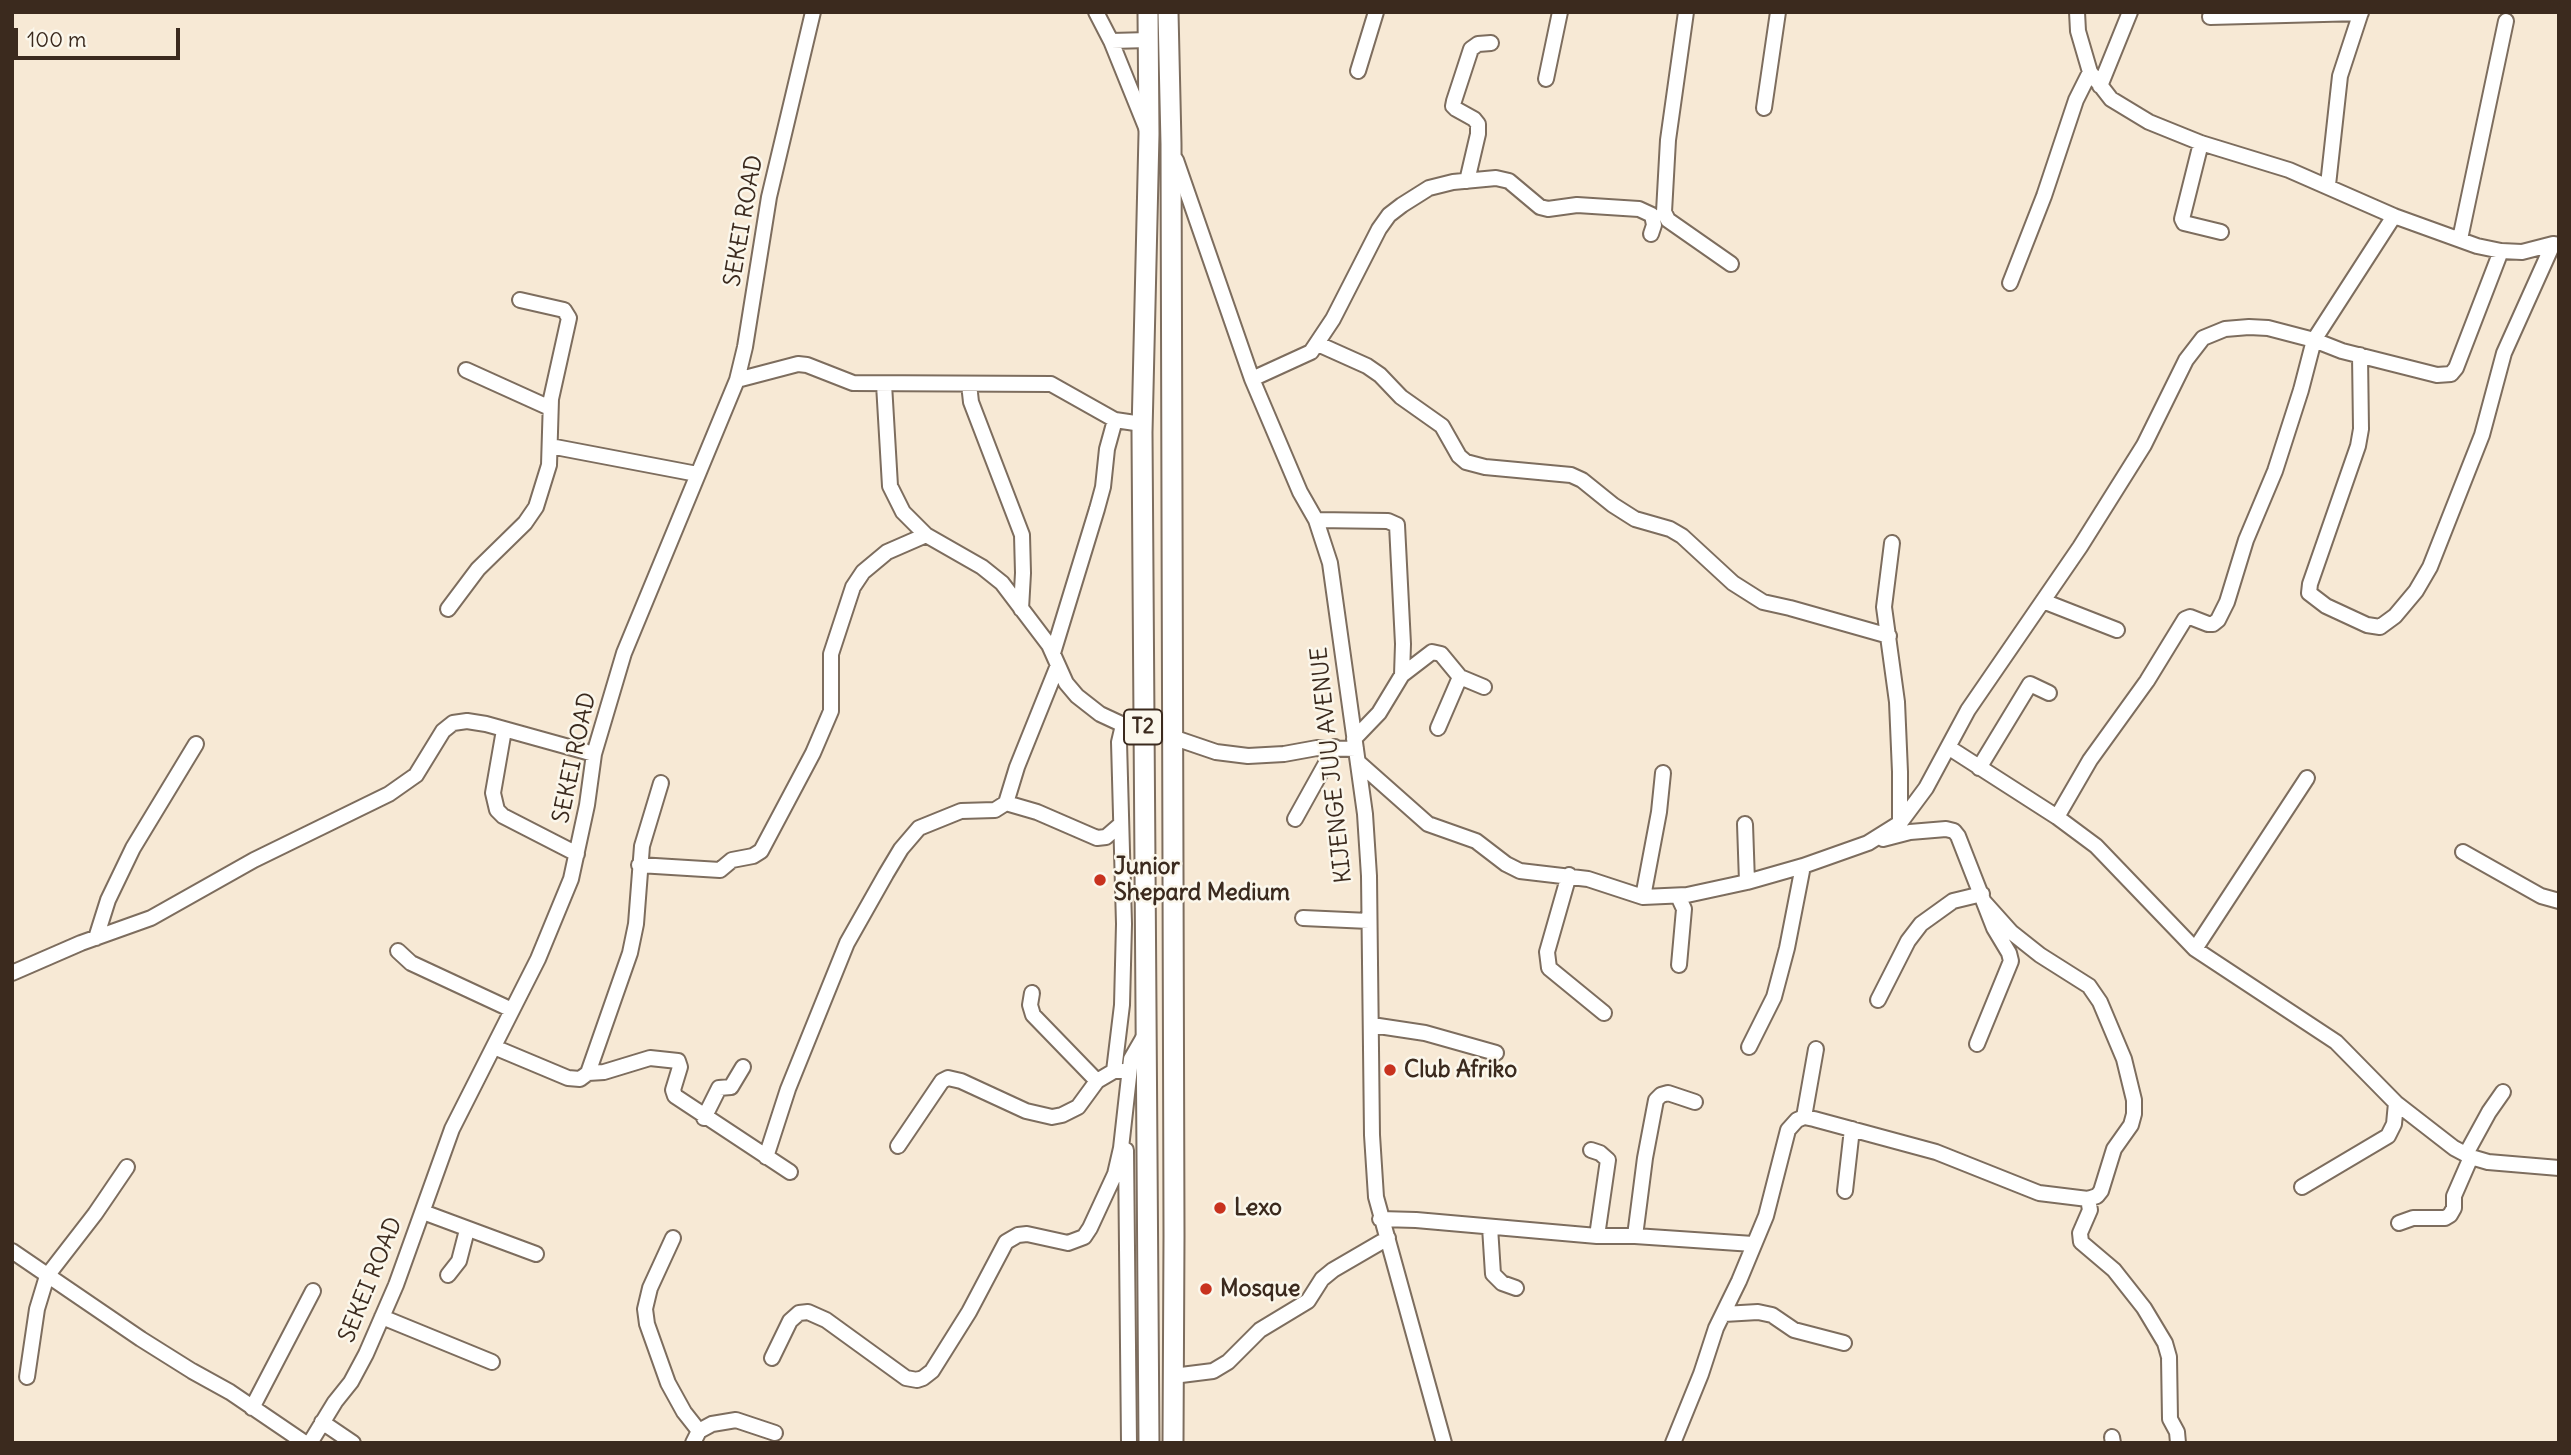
<!DOCTYPE html>
<html>
<head>
<meta charset="utf-8">
<style>
	body { margin:0 }
	#map { position:relative; width:2571px; height:1455px; overflow:hidden; background:#f7e9d5; font-family:Delius,sans-serif }
	canvas { display:block }
	.frame { position:absolute; inset:0; border:14px solid #3b2a1e; pointer-events:none }
	.scale { position:absolute; left:14px; top:28px; width:166px; height:32px; box-sizing:border-box; border:4px solid #3b2a1e; border-top:0; padding-left:9px; font-size:21px; line-height:24px; white-space:nowrap; color:#3b2a1e; -webkit-text-stroke:5px #fbf7ec; paint-order:stroke }
</style>
</head>
<body>
<div id="map">
<canvas width="2571" height="1455"></canvas>
<div class="frame"></div>
<div class="scale">100 m</div>
</div>
<script>
const ctx = document.querySelector('canvas').getContext('2d');
ctx.lineJoin = 'round';
function shape(rows) {
  const path = new Path2D();
  for (const r of rows) {
    path.moveTo(r[0], r[1]);
    for (let i = 2; i < r.length; i += 2) path.lineTo(r[i], r[i + 1]);
  }
  return path;
}
function strokePath(path, color, width, dash) {
  ctx.strokeStyle = color;
  ctx.lineWidth = width;
  ctx.lineCap = dash ? 'butt' : 'round';
  ctx.setLineDash(dash || []);
  ctx.stroke(path);
}
function label(font, color, halo, rows, align = 'center') {
  ctx.font = font + ' Delius,sans-serif';
  ctx.lineWidth = 5;
  ctx.setLineDash([]);
  ctx.textBaseline = 'middle';
  ctx.strokeStyle = halo;
  ctx.fillStyle = color;
  for (const [text, x, y, turn = 0] of rows) {
    ctx.save();
    ctx.translate(x, y);
    ctx.rotate((+turn || 0) * Math.PI / 180);
    ctx.textAlign = isNaN(turn) ? turn : align;
    if (halo) ctx.strokeText(text, 0, 0);
    ctx.fillText(text, 0, 0);
    ctx.restore();
  }
}
const minor = shape([
	[1096,12,1111,41,1147,130],
	[1686,12,1668,140,1664,212,1668,220,1731,264],
	[2077,12,2078,31,2090,72,2111,99,2149,122,2201,143,2289,170,2394,216,2477,246,2501,251,2522,252,2553,244,2559,245],
	[2210,17,2361,13],
	[1111,41,1149,40],
	[1358,71,1376,12],
	[1546,79,1560,12],
	[2100,86,2130,12],
	[1764,108,1778,12],
	[2201,143,2182,219,2184,223,2221,232],
	[1176,160,1252,379,1300,492,1316,520,1330,563,1365,814,1369,876,1372,1135,1376,1197,1444,1443],
	[1467,181,1478,134,1478,124,1474,119,1456,109,1453,106,1454,101,1471,49,1478,44,1491,43],
	[2328,185,2340,76,2361,12],
	[2460,239,2506,21],
	[2010,283,2044,196,2076,100,2090,72],
	[1318,344,1367,366,1380,375,1401,397,1442,426,1459,456,1466,462,1485,467,1571,475,1582,480,1613,505,1635,519,1670,529,1682,536,1733,583,1763,602,1790,608,1889,636],
	[2360,355,2361,429,2358,446,2310,584,2309,593,2326,606,2367,625,2380,627,2395,616,2416,591,2430,567,2482,435,2504,353,2553,244],
	[466,370,550,408],
	[1252,379,1311,352,1333,319,1379,229,1389,215,1402,205,1429,188,1453,182,1496,178,1509,181,1540,207,1548,209,1577,205,1639,209,1652,215,1654,225,1651,234],
	[737,380,798,364,807,365,853,383,1051,384,1115,420,1142,424],
	[884,384,890,486,903,512,926,535,982,567,1002,583,1049,645,1066,683,1077,696,1100,714,1143,734],
	[969,384,971,402,1022,535,1023,573,1021,609],
	[550,446,697,474],
	[1316,520,1388,521,1397,525,1403,644,1402,675],
	[1892,543,1884,607,1897,702,1900,772,1900,823],
	[2043,601,2117,630],
	[448,609,478,569,525,523,536,507,549,465,551,399,569,318,564,310,520,300],
	[1053,653,1097,509,1103,487,1107,449,1115,420],
	[1438,728,1460,677],
	[504,730,493,793,497,810,503,816,577,854],
	[1172,737,1216,752,1248,756,1284,754,1317,748,1356,749],
	[1354,739,1379,713,1402,675,1432,652,1441,654,1460,677,1484,687],
	[1948,747,2057,817,2096,846,2195,949,2336,1042,2396,1103,2454,1148,2471,1157,2488,1162,2559,1168],
	[1358,762,1428,824,1476,841,1506,864,1520,871,1588,879,1643,897,1687,895,1747,882,1803,866,1868,843,1900,823,1926,788,1968,710,2080,547,2144,445,2186,360,2203,338,2225,329,2249,327,2268,328,2314,340,2342,351,2437,375,2451,374,2456,368,2501,251],
	[1979,768,2030,684,2049,693],
	[1006,803,1037,812,1097,838,1106,837,1121,824],
	[2057,817,2090,760,2147,681,2185,619,2190,617,2208,624,2213,624,2218,620,2227,602,2246,540,2275,471,2301,390,2314,340,2394,216],
	[1295,819,1335,747],
	[1745,824,1747,882],
	[1883,839,1910,832,1946,829,1954,831,1958,836,1994,928,2009,953,2011,961,1977,1044],
	[2463,852,2541,896,2559,901],
	[639,865,720,870,732,860,753,856,761,851,813,753,831,711,831,654,853,587,863,572,887,552,926,535],
	[1569,875,1547,952,1549,968,1604,1013],
	[1678,896,1684,909,1679,965],
	[1643,897,1659,812,1663,773],
	[1303,918,1369,921],
	[96,938,108,900,133,848,196,744],
	[2195,949,2307,778],
	[398,951,411,963,512,1010],
	[12,973,81,943,151,918,254,860,389,794,416,775,443,731,453,723,467,721,486,724,594,754],
	[1032,993,1030,1005,1033,1015,1097,1081],
	[1878,1000,1908,941,1921,924,1953,901,1982,894],
	[1372,1025,1425,1033,1496,1053],
	[494,1047,568,1078,580,1079,588,1073,630,953,636,924,642,846,661,783],
	[1749,1047,1774,997,1787,948,1803,866],
	[1114,1071,1122,1005,1124,924,1119,742,1123,725],
	[588,1073,604,1072,650,1058,678,1061,680,1067,673,1090,675,1096,790,1172],
	[1804,1117,1816,1049],
	[704,1118,719,1088,731,1087,743,1067],
	[898,1146,942,1081,948,1078,961,1081,1026,1111,1052,1117,1062,1115,1078,1107,1097,1081,1114,1071,1122,1071],
	[1126,1150,1129,1443],
	[1591,1150,1600,1153,1608,1160,1597,1236],
	[2466,1154,2489,1112,2503,1092],
	[766,1157,788,1089,847,943,886,874,901,849,919,828,961,811,995,810,1006,803,1017,767,1058,665],
	[2302,1187,2388,1136,2394,1124,2396,1103],
	[1845,1191,1852,1129],
	[2088,1199,2090,1210,2080,1233,2081,1242,2114,1270,2144,1308,2165,1343,2169,1357,2170,1419,2177,1432,2178,1443],
	[423,1212,536,1254],
	[1380,1219,1416,1220,1597,1236,1635,1236,1753,1244],
	[2399,1223,2413,1218,2445,1218,2450,1215,2454,1208,2454,1196,2471,1157],
	[1490,1227,1493,1274,1502,1283,1516,1288],
	[1635,1236,1645,1158,1656,1100,1661,1095,1668,1093,1695,1102],
	[673,1238,650,1288,645,1309,647,1324,668,1383,684,1412,699,1431],
	[12,1251,141,1339,192,1371,230,1392,305,1443],
	[448,1275,459,1261,467,1230],
	[1724,1314,1758,1312,1772,1315,1794,1330,1844,1343],
	[382,1317,492,1362],
	[772,1358,790,1321,799,1313,808,1312,826,1320,906,1378,917,1380,923,1378,932,1371,969,1312,1006,1242,1018,1235,1027,1234,1068,1243,1084,1237,1090,1228,1115,1174,1121,1148,1131,1059,1146,1033],
	[1173,1376,1213,1371,1228,1362,1260,1330,1308,1301,1322,1279,1333,1270,1388,1238],
	[27,1377,37,1309,47,1276,95,1214,127,1167],
	[252,1408,313,1291],
	[322,1422,353,1443],
	[2112,1437,2113,1443],
	[310,1443,335,1402,351,1382,366,1354,396,1285,452,1129,538,959,571,879,587,805,594,754,624,653,737,380,745,347,769,197,813,12],
	[693,1443,699,1431,712,1424,736,1420,775,1433],
	[1673,1443,1701,1374,1716,1328,1739,1281,1766,1216,1788,1130,1797,1120,1804,1117,1814,1119,1936,1152,2039,1193,2088,1199,2097,1196,2101,1191,2114,1149,2131,1125,2134,1114,2134,1100,2124,1059,2100,1002,2089,986,2040,955,2011,932,1985,903]
]);
const highway = shape([
	[1148,12,1149,134,1142,432,1149,1443],
	[1168,12,1171,144,1174,1236,1173,1443]
]);
strokePath(minor, '#7d6d5e', 18);
strokePath(highway, '#7d6d5e', 23);
strokePath(minor, '#fff', 14);
strokePath(highway, '#fff', 19);
for (const [x, y, r, color] of [
	[1100,880,7,"#c8321e"],
	[1390,1070,7,"#c8321e"],
	[1220,1208,7,"#c8321e"],
	[1206,1289,7,"#c8321e"]
]) {
  const dot = new Path2D();
  dot.arc(x, y, r, 0, 2 * Math.PI);
  ctx.fillStyle = color;
  ctx.fill(dot);
  strokePath(dot, '#fbf7ec', 2.5);
}
for (const [x, y, w] of [
	[1143,727,38]
]) {
  const box = new Path2D();
  box.roundRect(x - w / 2, y - 17.5, w, 35, 5);
  ctx.fillStyle = '#fbf7ec';
  ctx.fill(box);
  strokePath(box, '#3b2a1e', 2);
}
label('bold 21px', '#3b2a1e', null, [
	["T2",1143,727]
]);
label('23px', '#3b2a1e', '#fbf7ec', [
	["SEKEI ROAD",744,221,-80],
	["SEKEI ROAD",575,758,-78],
	["KIJENGE JUU AVENUE",1332,765,-96],
	["SEKEI ROAD",371,1280,-68]
]);
label('bold 23px', '#3b2a1e', '#fbf7ec', [
	["Junior",1114,867],
	["Shepard Medium",1114,893],
	["Club Afriko",1404,1070],
	["Lexo",1234,1208],
	["Mosque",1220,1289]
], 'left');
</script>
</body>
</html>
